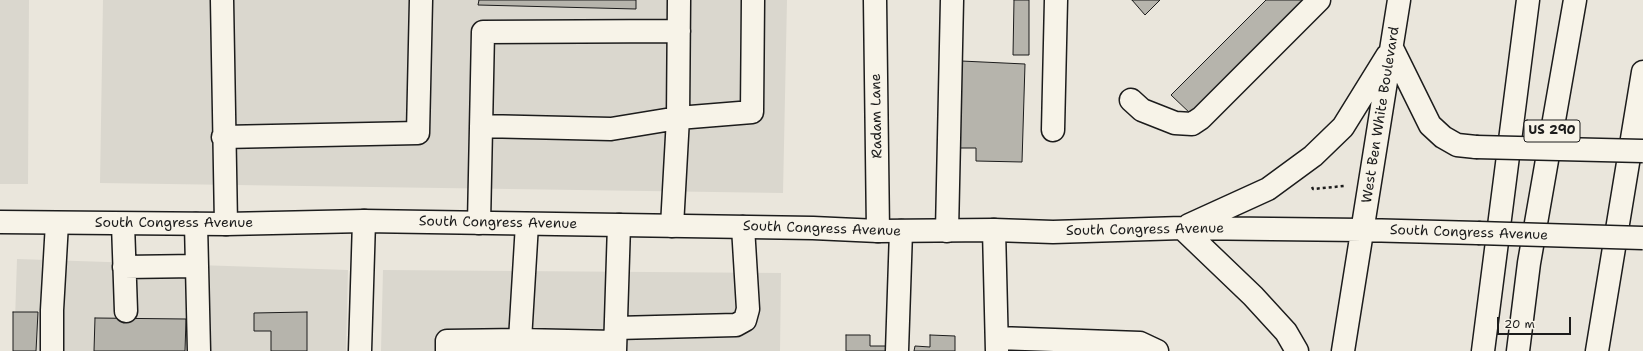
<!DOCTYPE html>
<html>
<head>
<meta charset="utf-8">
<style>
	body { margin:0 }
	#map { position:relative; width:1643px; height:351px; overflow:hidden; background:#eae6dc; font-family:"Shantell Sans",sans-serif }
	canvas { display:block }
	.scale { position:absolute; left:1497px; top:317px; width:74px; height:18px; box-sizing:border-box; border:2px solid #1c1c1c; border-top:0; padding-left:5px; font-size:12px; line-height:14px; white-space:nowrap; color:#1c1c1c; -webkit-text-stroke:3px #f7f3e8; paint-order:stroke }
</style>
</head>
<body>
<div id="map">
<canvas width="1643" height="351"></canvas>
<div class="scale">20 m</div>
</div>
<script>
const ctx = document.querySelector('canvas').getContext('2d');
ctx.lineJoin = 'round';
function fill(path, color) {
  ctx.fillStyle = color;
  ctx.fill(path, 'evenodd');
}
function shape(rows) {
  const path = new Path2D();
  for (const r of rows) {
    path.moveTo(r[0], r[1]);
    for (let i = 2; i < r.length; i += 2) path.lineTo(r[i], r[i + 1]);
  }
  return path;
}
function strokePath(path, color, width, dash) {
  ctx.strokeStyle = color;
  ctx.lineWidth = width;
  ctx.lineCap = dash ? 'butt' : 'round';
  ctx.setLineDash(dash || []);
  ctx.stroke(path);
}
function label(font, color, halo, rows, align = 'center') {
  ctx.font = font + ' "Shantell Sans",sans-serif';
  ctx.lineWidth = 3;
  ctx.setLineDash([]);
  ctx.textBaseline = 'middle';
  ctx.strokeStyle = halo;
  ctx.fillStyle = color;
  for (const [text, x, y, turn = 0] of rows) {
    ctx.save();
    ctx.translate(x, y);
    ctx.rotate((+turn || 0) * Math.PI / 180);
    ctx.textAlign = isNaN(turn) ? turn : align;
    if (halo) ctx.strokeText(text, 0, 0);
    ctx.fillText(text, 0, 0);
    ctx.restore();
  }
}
fill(shape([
	[0,0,29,0,28,184,0,184],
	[103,0,787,0,783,193,100,183],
	[17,259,348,270,346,351,14,351],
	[383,270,781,273,780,351,381,351]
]), '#dad7ce');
const building = shape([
	[479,0,636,0,636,9,478,5,479,0],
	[1014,0,1029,0,1029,55,1013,55,1014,0],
	[1132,0,1160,0,1145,15,1132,0],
	[1266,0,1306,0,1192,115,1171,95,1266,0],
	[961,61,1025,64,1022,162,976,161,976,148,959,148,961,61],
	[13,312,38,312,36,351,13,351,13,312],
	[307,312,307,351,271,351,271,331,254,331,254,313,307,312],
	[95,318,186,319,185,351,94,351,95,318],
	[846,335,870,335,870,346,886,346,886,351,846,351,846,335],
	[930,335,955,336,955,351,914,351,915,346,930,347,930,335]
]);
fill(building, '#b6b4ac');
strokePath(building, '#1c1c1c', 1);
const minor = shape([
	[222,0,226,224],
	[875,0,878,231],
	[1131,100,1142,110,1175,123,1192,124,1201,118,1319,0],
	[481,126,611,129,678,118,679,0],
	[1053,130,1056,0],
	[223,137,418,133,421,0],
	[479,223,483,32,679,31],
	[123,224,126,311],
	[196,224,199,351],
	[672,226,678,118,752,112,753,0],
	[994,230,997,351],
	[947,231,952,0],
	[124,267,197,266],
	[616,328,736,325,745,320,748,309,743,227],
	[997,338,1140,343,1157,351],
	[520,340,615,342],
	[52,351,52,310,57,223],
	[360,351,364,221],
	[447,351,447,341,520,340,527,224],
	[615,351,619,225],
	[897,351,901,231]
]);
const major = shape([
	[1392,48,1430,125,1443,137,1457,145,1476,147],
	[0,222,226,224,364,221,813,228,878,231,994,230,1053,232,1182,228,1362,230,1478,233],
	[1189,225,1268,189,1313,156,1343,127,1387,56],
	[1182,228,1253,296,1286,332,1297,351],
	[1343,351,1399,0]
]);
const highway = shape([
	[1483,351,1528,0],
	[1518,351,1529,263,1575,0],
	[1597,351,1643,72]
]);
strokePath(minor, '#1c1c1c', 25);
strokePath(major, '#1c1c1c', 25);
strokePath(highway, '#1c1c1c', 25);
strokePath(shape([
	[1312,187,1313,189,1344,186]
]), '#1c1c1c', 2.5, [3, 3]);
strokePath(minor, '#f7f3e8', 22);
strokePath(major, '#f7f3e8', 22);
strokePath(highway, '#f7f3e8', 22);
const majorBridge = shape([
	[1476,147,1643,151],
	[1478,233,1643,238]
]);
strokePath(majorBridge, '#1c1c1c', 25, []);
strokePath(majorBridge, '#f7f3e8', 22);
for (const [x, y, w] of [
	[1552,131,56]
]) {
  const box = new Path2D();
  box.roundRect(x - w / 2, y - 11, w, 22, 3);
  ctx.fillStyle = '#f7f3e8';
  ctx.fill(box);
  strokePath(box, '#1c1c1c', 1);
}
label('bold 13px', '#1c1c1c', null, [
	["US 290",1552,131]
]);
label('14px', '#1c1c1c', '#f7f3e8', [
	["West Ben White Boulevard",1381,115,-81],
	["Radam Lane",877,116,-91],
	["South Congress Avenue",174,223],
	["South Congress Avenue",498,223,1],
	["South Congress Avenue",822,229,2],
	["South Congress Avenue",1145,230,-1],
	["South Congress Avenue",1469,233,2]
]);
</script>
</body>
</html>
